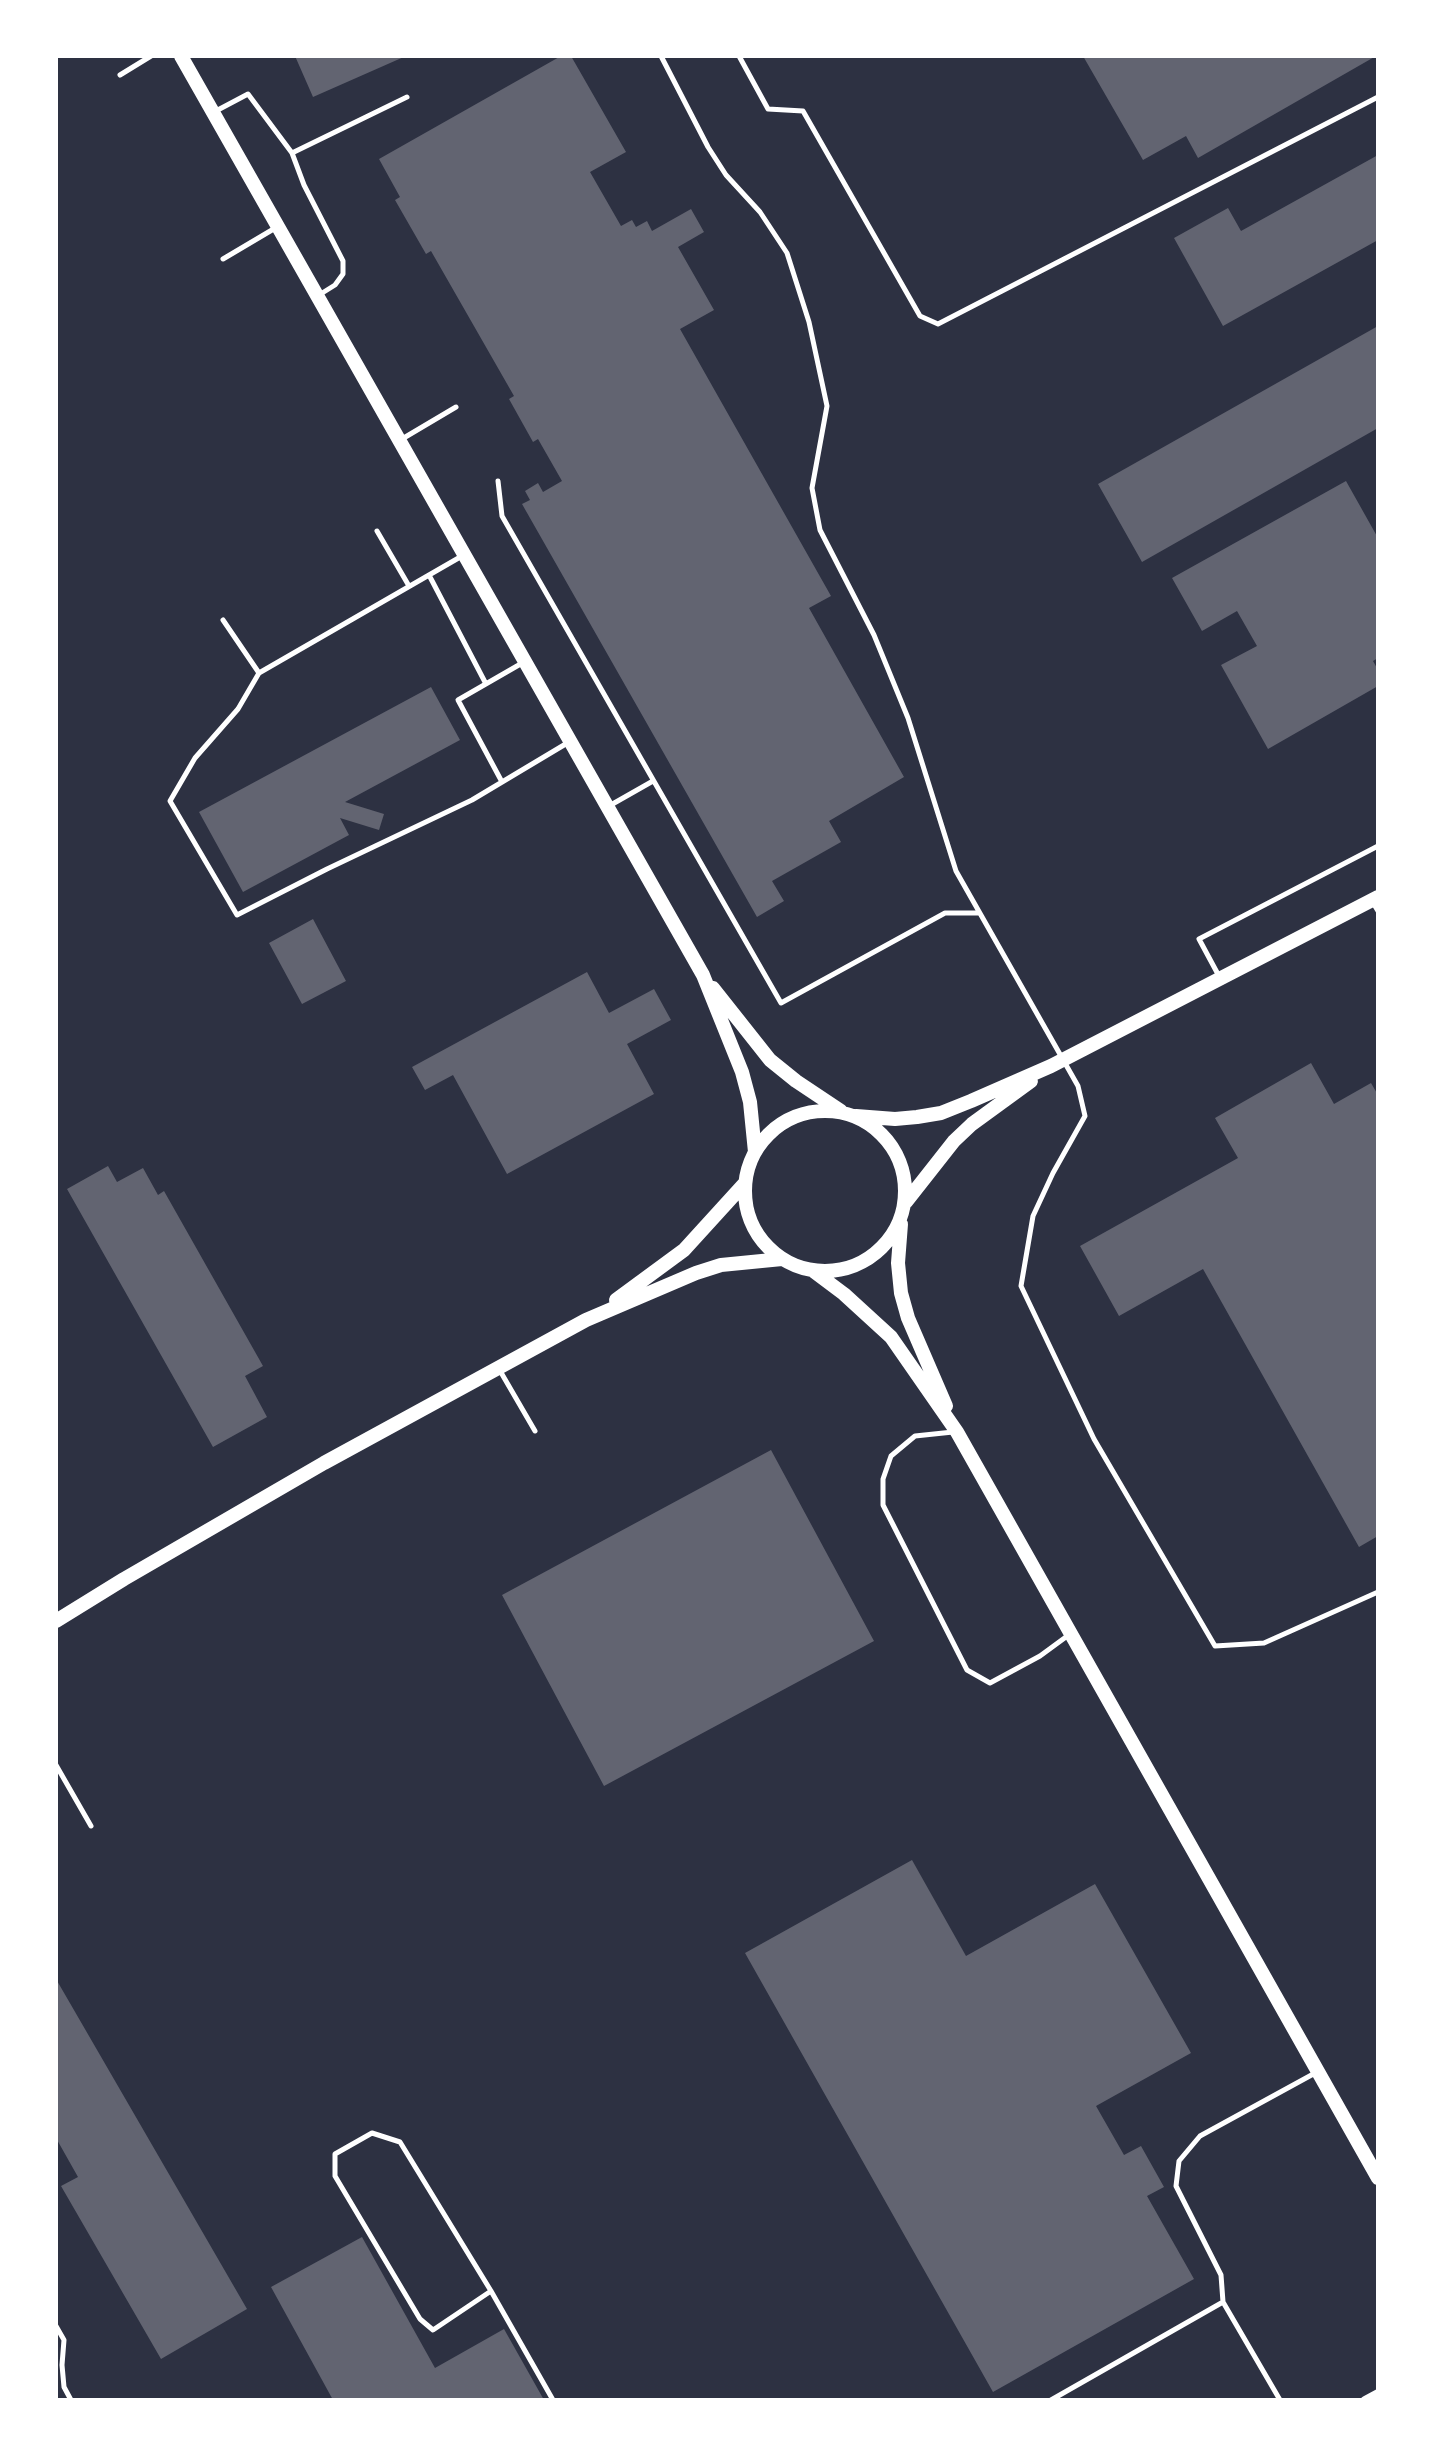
<!DOCTYPE html>
<html>
<head>
<meta charset="utf-8">
<style>
	body { margin:0 }
	#map { position:relative; width:1434px; height:2456px; overflow:hidden; background:#2d3142; font-family:Ubuntu,sans-serif }
	canvas { display:block }
	.frame { position:absolute; inset:0; border:58px solid #fff; pointer-events:none }
</style>
</head>
<body>
<div id="map">
<canvas width="1434" height="2456"></canvas>
<div class="frame"></div>
</div>
<script>
const ctx = document.querySelector('canvas').getContext('2d');
ctx.lineJoin = 'round';
function fill(path, color) {
  ctx.fillStyle = color;
  ctx.fill(path, 'evenodd');
}
function shape(rows) {
  const path = new Path2D();
  for (const r of rows) {
    if (r.length === 3) {
      path.moveTo(r[0] + r[2], r[1]);
      path.arc(r[0], r[1], r[2], 0, 2 * Math.PI);
      continue;
    }
    path.moveTo(r[0], r[1]);
    for (let i = 2; i < r.length; i += 2) path.lineTo(r[i], r[i + 1]);
  }
  return path;
}
function strokePath(path, color, width, dash) {
  ctx.strokeStyle = color;
  ctx.lineWidth = width;
  ctx.lineCap = dash ? 'butt' : 'round';
  ctx.setLineDash(dash || []);
  ctx.stroke(path);
}
fill(shape([
	[295,56,406,56,313,97],
	[561,56,571,56,626,152,590,172,621,226,632,220,636,227,647,221,652,231,691,209,704,232,678,247,714,310,680,329,831,596,809,608,904,777,829,821,841,842,772,881,784,901,757,917,522,504,530,500,525,491,538,483,543,492,562,481,538,439,533,442,509,399,514,396,431,251,426,254,395,200,400,197,379,159],
	[1083,56,1376,56,1198,158,1186,136,1143,160],
	[1378,155,1378,240,1223,326,1174,238,1228,208,1241,231],
	[1378,326,1378,428,1142,562,1098,484],
	[1346,481,1378,538,1378,658,1373,661,1378,670,1378,686,1268,749,1221,665,1257,646,1237,611,1202,631,1172,578],
	[431,687,460,740,345,802,384,814,379,830,340,818,349,835,243,892,199,812],
	[313,919,346,981,302,1004,269,943],
	[587,972,609,1013,654,989,671,1020,627,1044,654,1094,507,1174,453,1075,425,1090,412,1067],
	[1311,1063,1334,1104,1371,1083,1378,1095,1378,1536,1359,1547,1203,1269,1119,1316,1080,1246,1238,1158,1215,1118],
	[108,1166,117,1182,143,1168,158,1195,164,1191,263,1366,245,1376,267,1417,213,1447,67,1189],
	[771,1450,874,1641,604,1786,502,1595],
	[912,1860,966,1956,1095,1884,1191,2053,1096,2106,1124,2155,1141,2146,1164,2187,1147,2196,1194,2279,993,2392,745,1953],
	[56,1979,247,2309,161,2359,61,2186,78,2177,56,2138],
	[362,2237,435,2368,504,2329,544,2400,333,2400,271,2287]
]), '#626471');
strokePath(shape([
	[661,56,708,147,726,175,760,212,787,253,809,322,827,406,812,488,820,530,874,635,908,718,956,871,1078,1086,1085,1116,1053,1173,1033,1216,1021,1286,1094,1439,1215,1646,1264,1643,1378,1592],
	[739,56,768,109,803,111,920,316,938,324,1378,97],
	[120,75,151,56],
	[214,112,248,94,292,153,304,185,343,261,343,274,335,285,319,295],
	[292,153,407,97],
	[223,259,277,227],
	[402,439,456,407],
	[498,481,502,516,781,1003,945,913,978,913],
	[377,531,409,586],
	[462,556,259,673,238,709,195,758,170,801,237,915,327,869,472,800,569,742],
	[429,575,486,684],
	[223,620,259,673],
	[502,782,458,700,524,662],
	[609,806,653,781],
	[1372,901,1378,911],
	[1220,978,1199,939,1378,846],
	[499,1369,535,1431],
	[953,1432,915,1436,891,1456,883,1479,883,1505,967,1670,990,1683,1040,1656,1070,1634],
	[56,1765,91,1826],
	[491,2291,433,2330,420,2319,335,2176,335,2154,372,2133,400,2142,491,2291,553,2400],
	[1223,2302,1221,2275,1176,2186,1179,2161,1200,2136,1317,2072],
	[56,2326,64,2340,62,2365,64,2387,71,2400],
	[1051,2400,1223,2302,1280,2400]
]), '#fff', 5);
strokePath(shape([
	[1365,2400,1378,2393]
]), '#fff', 8);
strokePath(shape([
	[181,56,703,975,742,1072,750,1102,755,1152],
	[713,988,770,1060,796,1081,841,1111],
	[825,1191,80],
	[856,1116,895,1119,917,1117,941,1113,971,1101,1051,1066,1378,897],
	[906,1202,954,1141,972,1124,1031,1081],
	[901,1224,898,1263,901,1293,908,1318,946,1406],
	[812,1270,844,1294,891,1337,957,1432,1378,2178],
	[616,1300,684,1250,745,1183],
	[56,1621,124,1579,324,1463,586,1320,696,1273,721,1265,782,1259]
]), '#fff', 14);
</script>
</body>
</html>
